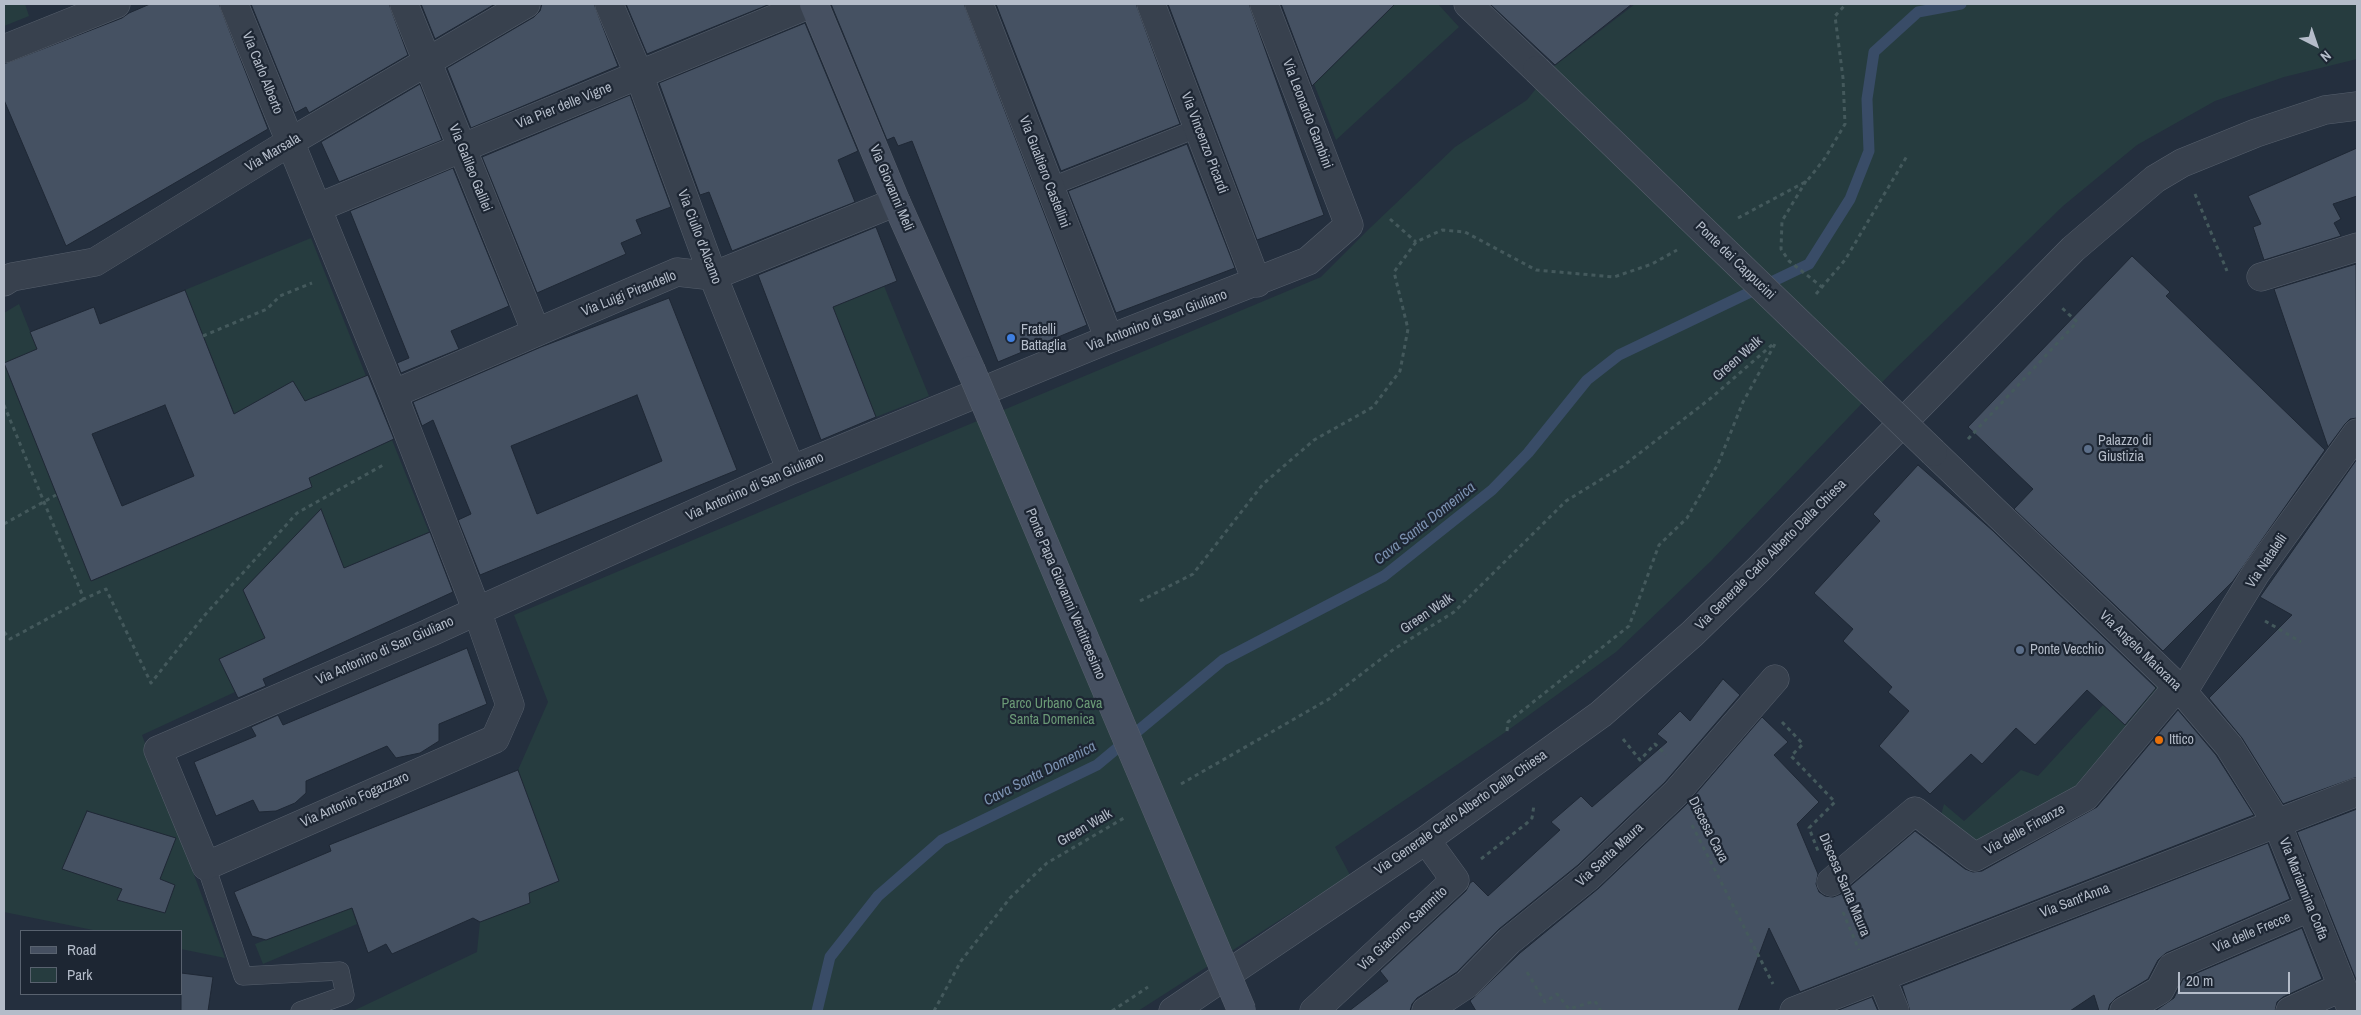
<!DOCTYPE html>
<html>
<head>
<meta charset="utf-8">
<style>
	body { margin:0 }
	#map { position:relative; width:2361px; height:1015px; overflow:hidden; background:#242f3e; font-family:"Archivo Narrow",sans-serif }
	canvas { display:block }
	.frame { position:absolute; inset:0; border:5px solid #b4bcc9; pointer-events:none }
	.legend { position:absolute; left:20px; top:930px; width:162px; height:65px; box-sizing:border-box; background:#1d2633; border:1px solid #59626f; margin:0; padding:6px 9px; list-style:none; font-size:15px; color:#b4bcc9 }
	.legend li { display:flex; align-items:center; gap:10px; height:25px }
	.legend b { width:25px; border:1px solid #59626f }
	.north { position:absolute; left:2291px; top:20px; width:50px; height:50px; -webkit-text-stroke:4px #1d2633; paint-order:stroke; rotate:139deg; font-size:14px; font-weight:700; line-height:20px; text-align:center; color:#b4bcc9 }
	.north::after { content:''; display:block; margin:auto; width:18px; height:22px; background:#b4bcc9; clip-path:polygon(50% 0,100% 100%,50% 72%,0 100%) }
	.scale { position:absolute; left:2178px; top:972px; width:112px; height:22px; box-sizing:border-box; border:2px solid #b4bcc9; border-top:0; padding-left:6px; font-size:15px; line-height:18px; white-space:nowrap; color:#b4bcc9; -webkit-text-stroke:4px #1d2633; paint-order:stroke }
</style>
</head>
<body>
<div id="map">
<canvas width="2361" height="1015"></canvas>
<div class="frame"></div>
<ul class="legend">
<li><b style="height:6px;background:#465061"></b>Road</li>
<li><b style="height:14px;background:#263c3f"></b>Park</li>
</ul>
<div class="north">N</div>
<div class="scale">20 m</div>
</div>
<script>
const ctx = document.querySelector('canvas').getContext('2d');
ctx.lineJoin = 'round';
function fill(path, color) {
  ctx.fillStyle = color;
  ctx.fill(path, 'evenodd');
}
function shape(rows) {
  const path = new Path2D();
  for (const r of rows) {
    path.moveTo(r[0], r[1]);
    for (let i = 2; i < r.length; i += 2) path.lineTo(r[i], r[i + 1]);
  }
  return path;
}
function strokePath(path, color, width, dash) {
  ctx.strokeStyle = color;
  ctx.lineWidth = width;
  ctx.lineCap = dash ? 'butt' : 'round';
  ctx.setLineDash(dash || []);
  ctx.stroke(path);
}
function label(font, color, halo, rows, align = 'center') {
  ctx.font = font + ' "Archivo Narrow",sans-serif';
  ctx.lineWidth = 4.5;
  ctx.setLineDash([]);
  ctx.textBaseline = 'middle';
  ctx.strokeStyle = halo;
  ctx.fillStyle = color;
  for (const [text, x, y, turn = 0] of rows) {
    ctx.save();
    ctx.translate(x, y);
    ctx.rotate((+turn || 0) * Math.PI / 180);
    ctx.textAlign = isNaN(turn) ? turn : align;
    if (halo) ctx.strokeText(text, 0, 0);
    ctx.fillText(text, 0, 0);
    ctx.restore();
  }
}
fill(shape([
	[4,4,25,4,29,16,4,26],
	[1395,4,1438,4,1459,27,1336,140,1314,84],
	[1635,4,2357,4,2357,59,2284,77,2215,101,2137,145,2063,206,1892,372,1711,561,1616,652,1507,731,1335,847,1350,875,1138,1011,353,1011,477,952,480,922,529,903,529,893,559,881,518,770,548,702,514,615,1321,277,1370,228,1455,147,1527,100,1553,67],
	[311,238,366,376,305,401,293,381,264,398,311,477,392,440,429,532,344,568,321,510,243,590,265,638,219,659,235,692,142,735,225,958,181,949,181,931,98,931,4,912,4,313,19,304,37,349,4,364,92,581,293,495,257,470,185,290],
	[87,811,176,838,160,879,175,886,165,912,122,889,63,869],
	[884,286,929,396,876,417,833,307],
	[2151,685,2162,688,2076,790,1978,843,1941,815,1944,804,1964,821,2021,770,2038,776,2103,705],
	[336,864,357,924,263,964,255,944,327,917,312,876]
]), '#263c3f');
strokePath(shape([
	[817,1011,830,957,878,896,942,840,1097,765,1223,660,1384,576,1492,490,1528,453,1587,380,1619,355,1809,264,1850,199,1869,151,1867,99,1874,52,1918,12,1961,4]
]), '#394c67', 11);
const building = shape([
	[150,4,219,4,268,129,66,246,4,100,4,64,122,18,129,13,150,4],
	[251,4,389,4,408,55,309,113,306,107,295,113,251,4],
	[421,4,495,4,435,39,421,4],
	[542,4,594,4,618,66,471,128,447,68,534,17,540,11,542,4],
	[626,4,770,4,647,54,626,4],
	[831,4,964,4,1087,325,998,362,912,141,898,146,894,137,887,140,831,4],
	[996,4,1136,4,1180,124,1061,171,996,4],
	[1168,4,1249,4,1324,215,1257,240,1168,4],
	[1281,4,1395,4,1312,86,1281,4],
	[1490,4,1632,4,1555,65,1490,4],
	[805,23,858,151,838,160,855,202,732,251,709,192,700,195,659,83,805,23],
	[420,84,442,140,339,182,321,142,420,84],
	[630,95,671,207,636,220,642,234,621,243,626,254,537,293,482,157,630,95],
	[1187,144,1235,268,1116,313,1068,191,1187,144],
	[2357,148,2357,196,2333,204,2341,219,2334,223,2341,236,2264,260,2253,227,2261,224,2248,196,2357,148],
	[453,168,509,306,451,331,459,349,401,373,397,363,409,358,350,211,453,168],
	[876,227,897,281,833,307,876,417,821,440,758,275,876,227],
	[2132,256,2170,292,2166,296,2325,450,2233,581,2163,651,2014,509,2033,489,1968,427,2132,256],
	[2356,264,2357,418,2350,419,2345,424,2328,447,2274,289,2356,264],
	[185,290,234,414,293,381,305,401,368,375,394,439,309,478,312,487,91,581,4,363,37,349,30,332,94,307,100,324,185,290],
	[165,405,194,476,122,506,92,434,165,405],
	[669,298,737,470,480,575,458,520,471,514,433,420,422,426,413,402,541,347,669,298],
	[637,395,662,461,537,514,511,446,637,395],
	[2357,459,2357,777,2283,804,2242,738,2209,698,2292,615,2260,597,2357,459],
	[1918,465,1993,531,2156,688,2125,725,2087,690,2035,745,2016,728,1982,764,1971,754,1930,794,1879,746,1909,711,1888,692,1892,687,1843,641,1853,629,1814,593,1880,521,1873,514,1918,465],
	[321,509,344,568,430,532,453,592,263,679,266,686,238,698,219,659,265,638,243,590,321,509],
	[467,648,487,704,439,724,439,741,420,753,396,758,387,746,306,781,306,793,295,803,276,811,259,812,253,800,216,816,194,762,256,736,251,727,278,715,283,725,467,648],
	[1723,679,1740,695,1665,782,1578,865,1499,929,1457,972,1417,998,1412,1004,1410,1011,1349,1011,1388,981,1380,971,1466,891,1470,883,1473,881,1488,896,1560,830,1551,822,1581,796,1592,807,1667,742,1657,734,1680,711,1690,721,1723,679],
	[2178,710,2216,755,2254,815,1800,992,1769,928,1738,1011,1476,1011,1470,1001,1520,953,1599,888,1687,804,1762,717,1788,742,1774,755,1819,802,1797,824,1818,874,1816,884,1819,892,1825,896,1833,897,1841,894,1915,831,1965,869,1973,872,1982,871,2097,807,2178,710],
	[518,770,559,881,529,893,530,903,480,922,473,918,392,954,386,944,368,953,352,908,266,940,252,936,234,892,331,851,329,845,518,770],
	[2357,809,2357,982,2297,832,2357,809],
	[87,811,176,838,160,879,175,885,165,913,117,900,122,889,62,869,87,811],
	[2268,843,2290,899,2166,953,2158,960,2148,979,2116,998,2110,1004,2108,1011,2099,1011,2094,995,2070,1011,1910,1011,1902,986,2268,843],
	[2302,928,2322,979,2283,997,2277,1002,2275,1011,2155,1011,2174,998,2183,979,2302,928],
	[181,973,213,977,208,1011,181,1011,181,973],
	[1872,997,1878,1011,1836,1011,1872,997]
]);
fill(building, '#455162');
strokePath(building, '#1f2835', 1);
const lane = shape([
	[1050,187,1198,128],
	[206,866,243,976,340,971,345,995,300,1011]
]);
const street = shape([
	[234,4,393,394,477,611,510,705,495,739,206,866,158,750,429,633,477,611,791,470,1109,339,1308,261,1349,225,1264,4],
	[404,4,536,332],
	[609,4,639,75,713,276,791,470],
	[979,4,1109,339],
	[1151,4,1257,283],
	[1468,4,1537,70],
	[4,49,116,4],
	[317,208,810,4],
	[2261,277,2357,247],
	[4,282,12,277,95,262,290,142,526,4],
	[393,394,677,272,713,276,896,202],
	[1933,452,2183,692,2229,746,2277,823,2352,1011],
	[2183,692,2256,573,2357,433],
	[1831,882,1915,811,1975,857,2085,797,2177,687],
	[1881,977,1895,1011],
	[1173,1011,1426,840,1601,714,1692,634,1760,568,2073,249,2155,179,2182,163,2256,133,2325,110,2357,106],
	[1314,1011,1455,880,1426,840],
	[1426,1011,1467,984,1509,941,1588,877,1676,793,1775,679],
	[1794,1011,2357,792],
	[2124,1011,2160,990,2172,967,2311,907],
	[2290,1011,2342,987]
]);
const secondary = shape([
	[814,4,896,202,971,370]
]);
strokePath(lane, '#565f6c', 19);
strokePath(street, '#565f6c', 29);
strokePath(secondary, '#565f6c', 29);
strokePath(shape([
	[1806,181,1782,221,1781,249,1789,261,1822,287],
	[2195,194,2227,271],
	[1738,218,1807,181,1825,158,1845,124,1843,78,1835,16,1846,4],
	[1390,219,1416,242],
	[1816,294,1845,260,1907,156],
	[203,336,267,309,280,296,312,283],
	[4,405,84,599,106,589,151,683,204,616,297,513,385,464],
	[1968,439,2077,322,2061,307],
	[4,524,56,495],
	[1140,601,1193,574,1263,484,1314,440,1373,407,1400,371,1408,329,1394,272,1416,242,1442,230,1465,232,1536,270,1614,277,1652,264,1677,250],
	[2265,621,2301,642],
	[4,632,10,639,84,599],
	[1782,722,1803,744,1791,756,1835,802,1809,828,1818,851],
	[1507,731,1508,722,1629,626,1659,545,1687,518,1718,464,1743,402,1775,344],
	[1623,739,1640,760,1655,744,1666,755],
	[1181,784,1329,699,1394,649,1454,612,1566,501,1623,466,1711,398,1773,344],
	[1692,825,1773,984],
	[1481,859,1527,823,1532,818,1534,805],
	[1843,912,1859,950],
	[1527,972,1545,1002,1557,994,1569,1009,1595,1001,1601,1011],
	[934,1011,961,961,1010,898,1047,863,1124,818],
	[1112,1011,1148,987]
]), '#44595c', 3, [4, 4]);
strokePath(lane, '#38414e', 18);
strokePath(street, '#38414e', 28);
strokePath(secondary, '#465061', 28);
const streetBridge = shape([
	[1537,70,1933,452]
]);
const secondaryBridge = shape([
	[971,370,1242,1011]
]);
strokePath(streetBridge, '#565f6c', 29, []);
strokePath(secondaryBridge, '#565f6c', 29, []);
strokePath(streetBridge, '#38414e', 28);
strokePath(secondaryBridge, '#465061', 28);
for (const [x, y, r, color] of [
	[1011,338,5,"#3f7fe0"],
	[2088,449,5,"#5c6f8a"],
	[2020,650,5,"#5c6f8a"],
	[2159,740,5,"#e8710a"]
]) {
  const dot = new Path2D();
  dot.arc(x, y, r, 0, 2 * Math.PI);
  ctx.fillStyle = color;
  ctx.fill(dot);
  strokePath(dot, '#1d2633', 2);
}
label('14px', '#b4bcc9', '#1d2633', [
	["Via Carlo Alberto",262,73,68],
	["Via Pier delle Vigne",564,106,-22],
	["Via Leonardo Gambini",1307,114,69],
	["Via Vincenzo Picardi",1204,143,69],
	["Via Marsala",273,153,-31],
	["Via Galileo Galilei",470,168,68],
	["Via Gualtiero Castellini",1044,172,69],
	["Via Giovanni Meli",891,188,67],
	["Via Ciullo d'Alcamo",699,237,69],
	["Ponte dei Cappucini",1735,261,44],
	["Via Luigi Pirandello",629,294,-22],
	["Via Antonino di San Giuliano",1157,321,-21],
	["Green Walk",1738,359,-41],
	["Via Antonino di San Giuliano",755,487,-24],
	["Via Generale Carlo Alberto Dalla Chiesa",1771,555,-45],
	["Via Natalelli",2267,561,-56],
	["Ponte Papa Giovanni Ventitreesimo",1065,594,67],
	["Green Walk",1427,614,-34],
	["Via Antonino di San Giuliano",385,651,-24],
	["Via Angelo Maiorana",2140,651,44],
	["Via Antonio Fogazzaro",355,800,-24],
	["Via Generale Carlo Alberto Dalla Chiesa",1461,813,-35],
	["Green Walk",1085,828,-30],
	["Discesa Cava",1708,830,63],
	["Via delle Finanze",2025,830,-29],
	["Via Santa Maura",1610,855,-43],
	["Discesa Santa Maura",1844,885,67],
	["Via Mariannina Coffa",2303,889,68],
	["Via Sant'Anna",2075,901,-21],
	["Via Giacomo Sammito",1403,929,-43],
	["Via delle Frecce",2252,933,-23]
]);
label('14px', '#b4bcc9', '#1d2633', [
	["Fratelli",1021,330],
	["Battaglia",1021,346],
	["Palazzo di",2098,441],
	["Giustizia",2098,457],
	["Ponte Vecchio",2030,650],
	["Ittico",2169,740]
], 'left');
label('14px', '#6b9a76', '#1d2633', [
	["Parco Urbano Cava",1052,704],
	["Santa Domenica",1052,720]
]);
label('italic 15px', '#7c92b1', '#1d2633', [
	["Cava Santa Domenica",1425,524,-38],
	["Cava Santa Domenica",1040,774,-27]
]);
</script>
</body>
</html>
